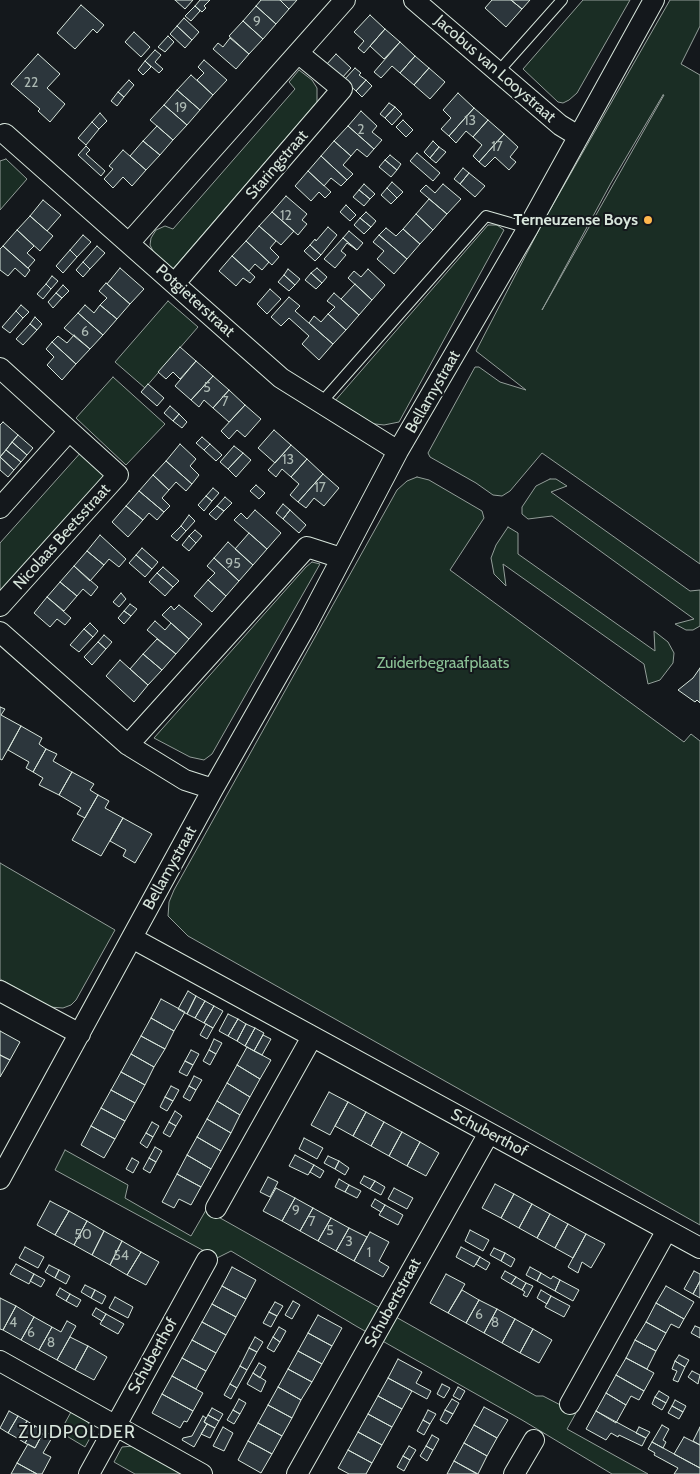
<!DOCTYPE html>
<html>
<head>
<meta charset="utf-8">
<style>
	body { margin:0 }
	canvas { display:block; background:#14181c }
</style>
</head>
<body>
<canvas width="700" height="1474"></canvas>
<script>
const ctx = document.querySelector('canvas').getContext('2d');
ctx.lineJoin = 'round';
function fill(path, color) {
  ctx.fillStyle = color;
  ctx.fill(path, 'evenodd');
}
function shape(rows) {
  const path = new Path2D();
  for (const r of rows) {
    path.moveTo(r[0], r[1]);
    for (let i = 2; i < r.length; i += 2) path.lineTo(r[i], r[i + 1]);
  }
  return path;
}
function strokePath(path, color, width, dash) {
  ctx.strokeStyle = color;
  ctx.lineWidth = width;
  ctx.lineCap = dash ? 'butt' : 'round';
  ctx.setLineDash(dash || []);
  ctx.stroke(path);
}
function label(font, color, halo, rows, align = 'center') {
  ctx.font = font + ' Cabin,sans-serif';
  ctx.lineWidth = 4;
  ctx.setLineDash([]);
  ctx.textBaseline = 'middle';
  ctx.strokeStyle = halo;
  ctx.fillStyle = color;
  for (const [text, x, y, turn = 0] of rows) {
    ctx.save();
    ctx.translate(x, y);
    ctx.rotate((+turn || 0) * Math.PI / 180);
    ctx.textAlign = isNaN(turn) ? turn : align;
    if (halo) ctx.strokeText(text, 0, 0);
    ctx.fillText(text, 0, 0);
    ctx.restore();
  }
}
const green = shape([
	[583,0,630,0,577,93,569,100,563,103,558,102,523,69,583,0],
	[670,0,700,0,700,26,681,64,700,75,700,564,542,453,510,491,502,496,493,495,476,483,430,457,428,453,475,367,479,367,500,382,526,390,476,351,543,222,670,0],
	[663,95,664,95,542,310,611,183,663,95],
	[299,70,312,80,317,88,317,102,172,270,154,253,150,245,151,238,156,230,165,226,173,229,295,89,289,82,299,70],
	[6,159,27,179,0,210,0,161,6,159],
	[488,225,497,225,504,230,399,422,384,425,367,423,334,402,488,225],
	[168,301,198,327,145,388,115,362,168,301],
	[113,377,165,424,126,465,76,418,113,377],
	[83,450,108,473,0,594,0,543,83,450],
	[417,477,429,480,482,511,484,518,450,570,684,742,691,734,700,741,700,1225,188,936,168,916,169,902,174,890,397,490,407,481,417,477],
	[550,479,556,479,567,486,551,492,690,591,700,590,700,626,693,630,686,630,675,624,694,619,552,516,528,519,522,514,522,507,536,486,550,479],
	[508,527,518,533,518,554,655,651,654,631,668,642,674,653,673,663,660,680,648,684,644,664,503,564,506,586,494,574,491,558,496,545,508,527],
	[312,562,320,564,212,754,204,760,190,757,154,738,306,567,312,562],
	[0,863,115,930,76,1000,71,1005,63,1008,49,1007,0,979,0,863],
	[65,1150,128,1185,125,1198,191,1236,206,1210,536,1396,543,1396,576,1413,567,1429,648,1474,612,1474,522,1420,356,1326,231,1251,217,1258,55,1170,65,1150],
	[71,1412,87,1421,94,1431,85,1447,60,1432,71,1412],
	[133,1446,184,1474,135,1474,114,1462,122,1447,133,1446]
]);
fill(green, '#1a2d24');
strokePath(green, '#939e99', 1);
const building = shape([
	[175,0,193,0,185,9,175,0],
	[200,0,210,0,204,6,206,8,202,12,195,6,200,0],
	[261,0,280,0,289,9,276,24,256,6,261,0],
	[280,0,297,0,289,9,280,0],
	[492,0,511,0,522,9,506,27,485,8,492,0],
	[511,0,530,0,522,9,511,0],
	[81,5,104,25,97,33,93,29,75,49,57,33,81,5],
	[195,6,200,11,191,21,185,16,195,6],
	[256,6,276,24,263,39,243,21,256,6],
	[370,15,385,29,364,53,358,48,364,41,354,32,370,15],
	[184,18,199,32,192,40,177,26,184,18],
	[243,21,263,39,249,54,229,36,243,21],
	[177,26,192,40,185,48,170,34,177,26],
	[385,29,400,42,384,59,370,46,385,29],
	[134,32,150,47,141,57,125,42,134,32],
	[168,36,174,42,165,52,158,47,168,36],
	[230,38,249,54,236,69,213,49,218,43,223,47,230,38],
	[400,42,415,56,400,73,392,66,381,78,374,72,400,42],
	[155,50,161,55,155,62,163,69,159,73,145,61,155,50],
	[38,54,60,74,47,88,65,104,50,122,38,111,40,109,11,84,38,54],
	[336,54,351,68,341,79,326,65,336,54],
	[415,56,429,68,414,85,400,73,415,56],
	[204,60,227,80,213,95,197,80,204,73,198,67,204,60],
	[145,61,151,67,143,75,138,70,145,61],
	[355,68,361,73,359,75,366,80,356,91,344,80,355,68],
	[429,68,445,82,430,99,414,85,429,68],
	[191,75,213,95,200,110,177,90,191,75],
	[129,80,134,85,124,97,118,92,129,80],
	[366,80,372,86,362,97,356,91,366,80],
	[177,90,200,110,187,125,164,105,177,90],
	[118,92,124,97,117,106,111,101,118,92],
	[458,93,474,108,449,136,441,129,451,118,443,110,458,93],
	[389,103,395,107,385,118,380,114,389,103],
	[164,105,187,125,173,140,150,120,164,105],
	[395,107,402,114,392,125,385,118,395,107],
	[474,108,488,120,473,137,466,131,456,143,449,136,474,108],
	[361,111,377,126,372,132,382,140,374,149,348,126,361,111],
	[100,113,107,121,99,129,92,122,100,113],
	[403,120,413,130,406,137,396,127,403,120],
	[488,120,504,134,479,162,473,156,482,145,473,137,488,120],
	[92,122,99,129,86,145,78,138,92,122],
	[157,126,173,140,160,155,143,141,157,126],
	[348,126,374,149,367,157,357,149,351,156,334,141,348,126],
	[504,134,518,147,510,157,516,162,509,170,495,157,485,167,479,162,504,134],
	[143,141,160,155,146,170,130,156,143,141],
	[334,141,351,156,343,165,353,174,347,180,321,156,334,141],
	[433,141,439,147,430,158,424,152,433,141],
	[86,146,90,150,86,154,105,171,101,176,78,155,86,146],
	[439,147,446,152,436,163,430,158,439,147],
	[123,150,146,170,132,186,123,177,113,188,104,179,113,169,109,166,123,150],
	[417,153,440,173,433,181,410,161,417,153],
	[390,155,401,164,397,170,385,160,390,155],
	[321,156,347,180,341,186,331,178,324,186,308,171,321,156],
	[385,160,397,170,391,177,379,167,385,160],
	[463,168,469,173,460,184,454,179,463,168],
	[308,171,331,192,325,198,319,192,311,201,295,186,308,171],
	[469,173,485,186,475,197,460,184,469,173],
	[392,182,403,192,397,198,387,188,392,182],
	[364,184,375,194,370,199,359,190,364,184],
	[443,184,461,199,447,214,420,191,426,185,435,193,443,184],
	[387,188,397,198,391,204,381,195,387,188],
	[359,190,370,199,364,206,353,197,359,190],
	[286,196,307,214,302,220,307,224,298,235,272,212,286,196],
	[429,199,447,214,433,230,416,214,429,199],
	[43,200,61,215,47,231,30,216,43,200],
	[346,205,356,215,350,221,340,212,346,205],
	[272,212,294,231,281,245,259,226,272,212],
	[366,212,376,221,371,227,360,218,366,212],
	[416,214,433,230,420,244,403,229,416,214],
	[30,216,53,236,40,251,17,230,30,216],
	[360,218,371,227,364,234,354,225,360,218],
	[259,226,276,241,270,248,279,257,272,265,246,241,259,226],
	[328,227,337,235,321,255,310,245,315,239,316,241,328,227],
	[386,228,396,236,403,229,420,244,407,259,379,235,386,228],
	[17,230,34,246,27,253,35,260,28,268,3,246,17,230],
	[349,231,363,243,357,250,343,238,349,231],
	[83,235,91,242,77,257,70,250,83,235],
	[379,235,407,259,394,274,377,259,384,251,373,242,379,235],
	[343,238,357,250,347,243,341,251,346,255,335,268,324,259,343,238],
	[246,241,269,262,262,270,255,264,249,271,232,256,246,241],
	[310,245,321,255,315,261,304,251,310,245],
	[3,246,30,270,25,277,15,268,8,276,0,270,0,249,3,246],
	[97,246,105,253,90,269,83,262,97,246],
	[70,250,77,257,63,273,56,266,70,250],
	[232,256,255,277,250,283,243,278,236,286,219,271,232,256],
	[83,262,90,269,83,277,76,270,83,262],
	[120,268,144,289,130,304,107,284,120,268],
	[317,268,327,277,322,283,311,273,317,268],
	[288,269,300,279,295,285,284,275,288,269],
	[368,269,385,285,372,300,348,278,354,271,361,277,368,269],
	[311,273,322,283,316,289,305,280,311,273],
	[284,275,295,285,289,291,278,282,284,275],
	[52,276,58,281,51,289,46,284,52,276],
	[106,283,130,304,117,319,100,305,107,298,99,291,106,283],
	[46,284,51,289,43,299,37,294,46,284],
	[355,284,372,300,359,315,341,299,355,284],
	[63,285,69,291,62,298,56,293,63,285],
	[270,289,281,299,267,314,257,304,270,289],
	[56,293,62,298,53,308,48,302,56,293],
	[334,293,359,315,346,330,328,314,335,307,327,301,334,293],
	[289,297,300,306,295,311,333,344,319,360,302,344,309,336,289,318,281,326,271,317,289,297],
	[21,305,29,312,23,318,16,311,21,305],
	[85,305,94,313,100,305,117,319,103,335,78,313,85,305],
	[16,311,23,318,10,333,2,327,16,311],
	[78,313,103,335,90,349,64,328,78,313],
	[328,314,346,330,333,344,309,323,314,316,321,322,328,314],
	[35,317,42,324,37,330,30,324,35,317],
	[30,324,37,330,23,345,16,339,30,324],
	[74,335,90,349,76,364,52,342,58,336,67,343,74,335],
	[52,342,76,364,62,380,47,365,54,357,46,349,52,342],
	[180,347,196,361,180,379,173,372,166,379,158,372,180,347],
	[196,361,213,376,191,400,175,386,196,361],
	[213,376,229,390,213,408,204,400,199,407,191,400,213,376],
	[148,384,164,398,157,406,141,392,148,384],
	[229,390,245,405,229,422,213,408,229,390],
	[245,405,261,419,245,437,237,430,229,439,221,431,245,405],
	[170,406,179,414,173,421,164,413,170,406],
	[179,414,187,422,182,428,173,421,179,414],
	[3,422,18,435,0,457,0,425,3,422],
	[274,430,291,445,275,463,258,448,274,430],
	[18,435,33,448,27,455,12,442,18,435],
	[202,437,210,444,204,450,196,443,202,437],
	[12,442,27,455,21,462,6,450,12,442],
	[180,444,196,459,190,466,199,475,192,484,166,461,180,444],
	[210,444,222,455,216,461,204,450,210,444],
	[291,445,307,459,291,477,282,469,276,477,268,470,291,445],
	[234,446,243,453,228,469,220,462,234,446],
	[6,450,21,462,14,470,0,457,6,450],
	[243,453,251,460,236,477,228,469,243,453],
	[0,457,14,470,8,477,0,470,0,457],
	[307,459,323,474,298,502,290,495,299,484,291,477,307,459],
	[166,461,192,484,186,491,176,482,169,490,153,475,166,461],
	[323,474,339,488,324,506,314,498,306,508,298,502,323,474],
	[153,475,169,490,162,498,170,506,164,512,139,491,153,475],
	[256,485,265,493,259,499,250,491,256,485],
	[213,488,219,493,212,501,206,496,213,488],
	[139,491,164,512,157,520,149,513,143,520,126,506,139,491],
	[206,496,212,501,204,511,198,505,206,496],
	[225,497,232,503,224,511,217,506,225,497],
	[283,504,290,510,283,519,276,513,283,504],
	[126,506,143,520,128,537,112,522,126,506],
	[217,506,224,511,216,520,209,514,217,506],
	[255,510,281,533,267,549,234,520,241,513,247,519,255,510],
	[290,510,306,525,299,533,283,519,290,510],
	[189,515,195,521,186,531,181,526,189,515],
	[181,526,186,531,177,541,171,536,181,526],
	[195,530,202,536,196,543,189,536,195,530],
	[249,533,267,549,253,565,235,549,249,533],
	[100,535,126,559,119,567,109,559,104,565,87,551,100,535],
	[189,536,196,543,189,551,182,545,189,536],
	[228,542,253,565,239,581,214,558,228,542],
	[142,548,158,562,152,569,136,555,142,548],
	[87,551,104,565,90,581,74,566,87,551],
	[136,555,152,569,145,577,129,563,136,555],
	[214,558,239,581,226,596,208,580,215,573,207,566,214,558],
	[74,566,98,587,91,596,83,589,77,596,60,582,74,566],
	[163,567,179,581,173,587,157,573,163,567],
	[157,573,173,587,165,596,149,582,157,573],
	[208,580,226,596,212,612,194,596,208,580],
	[60,582,77,596,64,611,47,597,60,582],
	[121,593,126,599,119,607,113,602,121,593],
	[47,597,71,618,65,625,57,619,50,627,34,613,47,597],
	[130,604,137,609,131,616,124,611,130,604],
	[179,605,202,624,189,639,162,615,171,606,174,610,179,605],
	[124,611,131,616,124,624,118,618,124,611],
	[155,621,165,630,171,623,189,639,176,654,147,630,155,621],
	[90,623,98,631,93,637,84,629,90,623],
	[84,629,93,637,79,652,70,645,84,629],
	[104,635,112,642,106,649,98,642,104,635],
	[157,639,176,654,162,670,143,654,157,639],
	[98,642,106,649,92,665,84,657,98,642],
	[143,654,162,670,148,685,130,669,143,654],
	[120,660,148,685,134,702,106,676,120,660],
	[700,668,700,703,697,700,695,702,678,690,693,678,700,668],
	[0,707,5,709,1,715,21,726,2,760,0,759,0,707],
	[21,726,42,738,39,744,46,749,33,772,26,768,29,762,8,750,21,726],
	[46,749,57,754,53,761,72,772,59,795,39,785,43,778,33,772,46,749],
	[72,772,94,784,90,790,98,795,85,818,77,814,81,808,59,795,72,772],
	[98,795,109,801,105,808,123,818,101,856,72,840,98,795],
	[123,818,152,834,135,863,123,856,126,850,110,841,123,818],
	[188,991,196,996,187,1014,178,1009,188,991],
	[196,996,205,1001,195,1018,187,1014,196,996],
	[161,999,185,1012,174,1031,151,1018,161,999],
	[205,1001,214,1006,204,1023,195,1018,205,1001],
	[214,1006,223,1011,213,1028,204,1023,214,1006],
	[228,1014,238,1019,228,1036,219,1031,228,1014],
	[151,1018,174,1031,165,1049,141,1036,151,1018],
	[238,1019,246,1024,237,1041,228,1036,238,1019],
	[206,1024,213,1028,207,1039,200,1035,206,1024],
	[246,1024,255,1028,245,1046,237,1041,246,1024],
	[255,1028,264,1033,254,1051,245,1046,255,1028],
	[0,1031,20,1042,10,1060,0,1055,0,1031],
	[263,1035,271,1039,262,1055,254,1051,263,1035],
	[141,1036,165,1049,154,1067,131,1054,141,1036],
	[214,1039,222,1043,216,1054,209,1050,214,1039],
	[247,1047,271,1060,260,1079,237,1065,247,1047],
	[191,1050,199,1054,193,1065,185,1061,191,1050],
	[209,1050,216,1054,210,1065,203,1061,209,1050],
	[131,1054,154,1067,145,1085,121,1072,131,1054],
	[0,1055,10,1060,0,1077,0,1055],
	[185,1061,193,1065,187,1076,179,1072,185,1061],
	[237,1065,260,1079,250,1097,227,1083,237,1065],
	[121,1072,145,1085,135,1103,111,1090,121,1072],
	[194,1076,202,1080,196,1090,189,1086,194,1076],
	[227,1083,250,1097,240,1115,217,1101,227,1083],
	[171,1086,179,1090,173,1101,165,1097,171,1086],
	[189,1086,196,1090,190,1101,183,1097,189,1086],
	[111,1090,135,1103,125,1121,101,1108,111,1090],
	[329,1092,348,1102,330,1135,311,1125,329,1092],
	[165,1097,173,1101,167,1111,160,1107,165,1097],
	[217,1101,240,1115,231,1133,207,1119,217,1101],
	[348,1102,366,1112,353,1136,335,1126,348,1102],
	[101,1108,125,1121,115,1139,91,1126,101,1108],
	[175,1111,182,1116,176,1126,169,1122,175,1111],
	[366,1112,384,1122,371,1146,353,1136,366,1112],
	[207,1119,231,1133,221,1151,197,1137,207,1119],
	[152,1122,159,1126,153,1137,146,1133,152,1122],
	[169,1122,176,1126,170,1137,163,1133,169,1122],
	[384,1122,402,1132,389,1156,371,1146,384,1122],
	[91,1126,115,1139,104,1158,81,1145,91,1126],
	[402,1132,420,1142,407,1166,389,1156,402,1132],
	[146,1133,153,1137,147,1148,140,1143,146,1133],
	[197,1137,221,1151,211,1169,187,1155,197,1137],
	[304,1138,323,1148,317,1159,299,1149,304,1138],
	[420,1142,439,1153,426,1176,407,1166,420,1142],
	[155,1147,162,1151,156,1162,149,1158,155,1147],
	[187,1155,211,1169,201,1187,177,1174,187,1155],
	[295,1155,314,1165,308,1175,289,1166,295,1155],
	[328,1156,339,1161,335,1169,324,1163,328,1156],
	[132,1158,139,1162,133,1173,126,1169,132,1158],
	[149,1158,156,1162,150,1173,143,1169,149,1158],
	[339,1161,349,1168,345,1175,335,1169,339,1161],
	[314,1165,324,1171,320,1178,310,1172,314,1165],
	[177,1174,201,1187,191,1205,179,1199,174,1208,162,1202,177,1174],
	[364,1176,375,1181,370,1189,360,1183,364,1176],
	[268,1177,278,1182,270,1197,260,1192,268,1177],
	[339,1179,349,1185,345,1192,335,1187,339,1179],
	[375,1181,385,1187,381,1195,370,1189,375,1181],
	[495,1184,514,1194,501,1218,482,1208,495,1184],
	[349,1185,361,1191,357,1198,345,1192,349,1185],
	[276,1188,295,1198,282,1221,263,1211,276,1188],
	[394,1188,413,1198,407,1209,388,1199,394,1188],
	[514,1194,532,1204,519,1228,501,1218,514,1194],
	[295,1198,313,1208,300,1231,282,1221,295,1198],
	[375,1199,385,1205,381,1212,371,1206,375,1199],
	[50,1201,69,1211,55,1235,37,1225,50,1201],
	[532,1204,550,1214,537,1238,519,1228,532,1204],
	[385,1205,403,1215,398,1225,379,1215,385,1205],
	[313,1208,331,1218,318,1241,300,1231,313,1208],
	[69,1211,87,1221,74,1245,55,1235,69,1211],
	[550,1214,568,1224,555,1248,537,1238,550,1214],
	[331,1218,349,1228,336,1251,318,1241,331,1218],
	[87,1221,104,1231,92,1255,74,1245,87,1221],
	[568,1224,586,1234,573,1258,555,1248,568,1224],
	[349,1228,367,1237,354,1261,336,1251,349,1228],
	[470,1230,489,1240,483,1251,465,1241,470,1230],
	[104,1231,122,1241,110,1265,92,1255,104,1231],
	[370,1232,389,1242,379,1261,389,1267,383,1277,354,1261,370,1232],
	[586,1234,605,1244,591,1268,582,1262,578,1273,568,1267,586,1234],
	[122,1241,141,1252,127,1275,110,1265,122,1241],
	[25,1247,44,1257,38,1268,19,1258,25,1247],
	[461,1247,480,1257,474,1267,456,1257,461,1247],
	[494,1248,505,1253,501,1261,490,1255,494,1248],
	[141,1252,159,1262,146,1285,127,1275,141,1252],
	[505,1253,515,1259,511,1267,501,1261,505,1253],
	[480,1257,490,1263,486,1270,476,1264,480,1257],
	[16,1264,34,1274,29,1284,10,1274,16,1264],
	[49,1265,59,1270,55,1278,45,1272,49,1265],
	[232,1267,256,1280,246,1299,222,1286,232,1267],
	[530,1267,541,1273,537,1281,526,1275,530,1267],
	[59,1270,70,1276,66,1284,55,1278,59,1270],
	[505,1271,516,1277,511,1284,501,1278,505,1271],
	[694,1271,700,1274,700,1281,693,1294,684,1289,694,1271],
	[541,1273,551,1279,553,1276,560,1280,555,1291,537,1281,541,1273],
	[34,1274,45,1280,41,1287,30,1281,34,1274],
	[446,1274,465,1284,448,1313,430,1303,446,1274],
	[516,1277,526,1283,522,1290,511,1284,516,1277],
	[560,1280,579,1290,573,1301,555,1291,560,1280],
	[700,1281,700,1298,693,1294,700,1281],
	[526,1283,533,1286,527,1297,523,1295,525,1292,522,1290,526,1283],
	[85,1285,95,1290,91,1298,81,1292,85,1285],
	[222,1286,246,1299,236,1317,212,1304,222,1286],
	[666,1286,694,1302,684,1319,656,1303,666,1286],
	[60,1288,70,1294,66,1301,56,1295,60,1288],
	[95,1290,106,1296,102,1304,91,1298,95,1290],
	[462,1290,479,1300,466,1323,448,1313,462,1290],
	[541,1290,551,1296,547,1304,537,1298,541,1290],
	[70,1294,81,1300,77,1307,66,1301,70,1294],
	[551,1296,570,1306,564,1317,545,1307,551,1296],
	[115,1297,133,1307,128,1318,109,1308,115,1297],
	[0,1298,16,1306,3,1330,0,1329,0,1298],
	[479,1300,497,1309,484,1333,466,1323,479,1300],
	[293,1301,300,1305,292,1319,285,1315,293,1301],
	[275,1302,283,1306,277,1316,269,1312,275,1302],
	[656,1303,684,1319,679,1328,671,1324,666,1333,646,1322,656,1303],
	[212,1304,236,1317,226,1335,202,1322,212,1304],
	[16,1306,34,1317,21,1340,3,1330,16,1306],
	[96,1308,106,1314,102,1321,92,1315,96,1308],
	[497,1309,515,1319,502,1343,484,1333,497,1309],
	[269,1312,277,1316,271,1327,263,1323,269,1312],
	[106,1314,124,1324,118,1334,100,1324,106,1314],
	[318,1315,342,1328,332,1346,308,1333,318,1315],
	[34,1317,52,1327,39,1350,21,1340,34,1317],
	[515,1319,533,1329,520,1353,502,1343,515,1319],
	[67,1321,76,1326,57,1360,39,1350,52,1327,61,1332,67,1321],
	[202,1322,226,1335,216,1353,192,1340,202,1322],
	[646,1322,666,1333,656,1351,635,1340,646,1322],
	[695,1326,700,1328,700,1338,691,1333,695,1326],
	[279,1327,286,1331,280,1342,273,1337,279,1327],
	[533,1329,552,1340,539,1363,520,1353,533,1329],
	[308,1333,332,1346,322,1364,298,1351,308,1333],
	[70,1337,88,1346,75,1370,57,1360,70,1337],
	[255,1337,263,1342,257,1352,249,1348,255,1337],
	[273,1337,280,1342,274,1352,267,1348,273,1337],
	[192,1340,216,1353,206,1371,182,1358,192,1340],
	[635,1340,656,1351,647,1369,626,1358,635,1340],
	[88,1346,107,1357,94,1380,75,1370,88,1346],
	[249,1348,257,1352,247,1370,240,1366,249,1348],
	[298,1351,322,1364,312,1382,288,1369,298,1351],
	[679,1355,689,1360,685,1367,675,1361,679,1355],
	[182,1358,206,1371,196,1389,172,1376,182,1358],
	[626,1358,654,1373,644,1391,616,1375,626,1358],
	[398,1359,422,1372,416,1383,431,1391,427,1399,388,1378,398,1359],
	[675,1361,685,1367,678,1382,673,1380,677,1371,672,1369,675,1361],
	[259,1363,266,1367,260,1378,253,1373,259,1363],
	[240,1366,247,1370,237,1388,230,1384,240,1366],
	[288,1369,312,1382,301,1400,278,1387,288,1369],
	[692,1371,700,1375,698,1384,688,1377,692,1371],
	[253,1373,266,1381,261,1392,247,1384,253,1373],
	[616,1375,644,1391,639,1400,631,1396,626,1405,606,1393,616,1375],
	[172,1376,203,1393,193,1411,162,1394,172,1376],
	[388,1378,412,1391,402,1409,378,1396,388,1378],
	[230,1384,237,1388,231,1399,224,1395,230,1384],
	[442,1384,450,1388,444,1398,437,1394,442,1384],
	[278,1387,301,1400,292,1418,268,1405,278,1387],
	[458,1387,465,1391,460,1400,453,1396,458,1387],
	[659,1391,669,1397,666,1403,655,1397,659,1391],
	[606,1393,626,1405,616,1423,596,1411,606,1393],
	[162,1394,193,1411,187,1422,184,1421,180,1428,152,1413,162,1394],
	[378,1396,402,1409,392,1427,368,1414,378,1396],
	[655,1397,666,1403,662,1410,652,1404,655,1397],
	[239,1399,246,1403,240,1414,233,1410,239,1399],
	[452,1399,459,1403,453,1414,445,1410,452,1399],
	[675,1400,686,1406,683,1412,672,1406,675,1400],
	[268,1405,292,1418,282,1436,258,1423,268,1405],
	[672,1406,683,1412,679,1419,668,1413,672,1406],
	[484,1407,508,1420,497,1438,474,1425,484,1407],
	[212,1408,223,1414,219,1421,208,1415,212,1408],
	[233,1410,240,1414,234,1424,227,1420,233,1410],
	[428,1410,436,1414,430,1424,423,1420,428,1410],
	[445,1410,453,1414,447,1424,440,1420,445,1410],
	[9,1411,18,1416,8,1433,0,1428,9,1411],
	[596,1411,646,1438,642,1446,619,1435,618,1437,611,1433,606,1440,586,1429,596,1411],
	[368,1414,392,1427,382,1445,358,1432,368,1414],
	[208,1415,219,1421,215,1428,204,1422,208,1415],
	[18,1416,27,1421,17,1438,8,1433,18,1416],
	[203,1416,206,1418,204,1422,207,1424,194,1447,182,1440,183,1438,192,1436,203,1416],
	[423,1420,430,1424,424,1435,417,1431,423,1420],
	[27,1421,35,1426,25,1443,17,1438,27,1421],
	[258,1423,282,1436,272,1454,248,1441,258,1423],
	[207,1424,215,1428,210,1438,201,1434,207,1424],
	[474,1425,497,1438,487,1456,464,1443,474,1425],
	[662,1425,669,1429,663,1440,666,1442,663,1448,652,1442,662,1425],
	[35,1426,44,1431,35,1448,25,1443,35,1426],
	[223,1427,233,1433,224,1451,213,1446,223,1427],
	[639,1427,650,1432,646,1438,636,1433,639,1427],
	[700,1427,700,1445,693,1441,700,1427],
	[44,1431,53,1436,43,1453,51,1457,42,1474,37,1474,17,1463,28,1444,35,1448,44,1431],
	[358,1432,382,1445,372,1463,348,1450,358,1432],
	[432,1435,439,1439,433,1450,426,1446,432,1435],
	[684,1437,700,1445,700,1468,674,1454,684,1437],
	[248,1441,272,1454,261,1473,238,1460,248,1441],
	[652,1442,700,1468,700,1474,674,1474,678,1468,654,1455,655,1453,648,1449,652,1442],
	[464,1443,487,1456,478,1474,454,1461,464,1443],
	[409,1446,416,1450,410,1460,403,1456,409,1446],
	[426,1446,433,1450,427,1461,420,1456,426,1446],
	[348,1450,372,1463,366,1474,349,1474,338,1468,348,1450],
	[403,1456,410,1460,404,1471,397,1467,403,1456],
	[454,1461,477,1474,447,1474,454,1461],
	[17,1463,37,1474,11,1474,17,1463]
]);
fill(building, '#2c363c');
strokePath(building, '#d8e6dc', 1);
const lane = shape([
	[498,72,562,0],
	[320,404,486,216,528,228]
]);
const street = shape([
	[414,0,560,125,578,136],
	[5,134,281,378,398,451],
	[129,243,345,0],
	[175,283,342,89,298,53],
	[0,368,118,475,0,606],
	[0,508,69,431],
	[0,632,128,745,185,780,213,789],
	[128,745,307,547,341,558],
	[132,938,700,1248],
	[0,991,80,1034],
	[0,1179,213,789,307,624,398,451,528,228,654,0],
	[216,1208,312,1037],
	[0,1361,202,1474],
	[570,1404,667,1230],
	[89,1474,207,1260],
	[297,1474,489,1133],
	[514,1474,534,1440]
]);
strokePath(lane, '#d8e6dc', 12);
strokePath(street, '#d8e6dc', 22);
strokePath(lane, '#14181c', 10);
strokePath(street, '#14181c', 20);
for (const [x, y, r, color] of [
	[648,220,5,"#ffb74d"]
]) {
  const dot = new Path2D();
  dot.arc(x, y, r, 0, 2 * Math.PI);
  ctx.fillStyle = color;
  ctx.fill(dot);
  strokePath(dot, '#14181c', 2);
}
label('14px', '#adbab4', null, [
	["9",257,22],
	["22",31,83],
	["19",181,108],
	["13",470,121],
	["2",361,130],
	["17",497,147],
	["12",286,216],
	["6",85,332],
	["5",207,388],
	["7",225,402],
	["13",288,460],
	["17",320,488],
	["95",233,564],
	["9",296,1211],
	["7",312,1222],
	["5",330,1231],
	["50",83,1235],
	["3",349,1242],
	["1",369,1253],
	["54",121,1256],
	["6",479,1315],
	["4",13,1323],
	["8",495,1323],
	["6",31,1333],
	["8",51,1343]
]);
label('16px', '#d8e6dc', '#14181c', [
	["Jacobus van Looystraat",495,69,41],
	["Staringstraat",277,165,-49],
	["Potgieterstraat",195,301,42],
	["Bellamystraat",433,392,-60],
	["Nicolaas Beetsstraat",62,537,-48],
	["Bellamystraat",170,868,-61],
	["Schuberthof",489,1133,28],
	["Schubertstraat",393,1303,-61],
	["Schuberthof",153,1356,-61]
]);
label('bold 16px', '#d8e6dc', '#14181c', [
	["Terneuzense Boys",638,220]
], 'right');
label('16px', '#8ac095', '#14181c', [
	["Zuiderbegraafplaats",443,663]
]);
ctx.letterSpacing = '1px';
label('18px', '#d8e6dc', '#14181c', [
	["ZUIDPOLDER",77,1433]
]);
ctx.letterSpacing = '0px';
</script>
</body>
</html>
